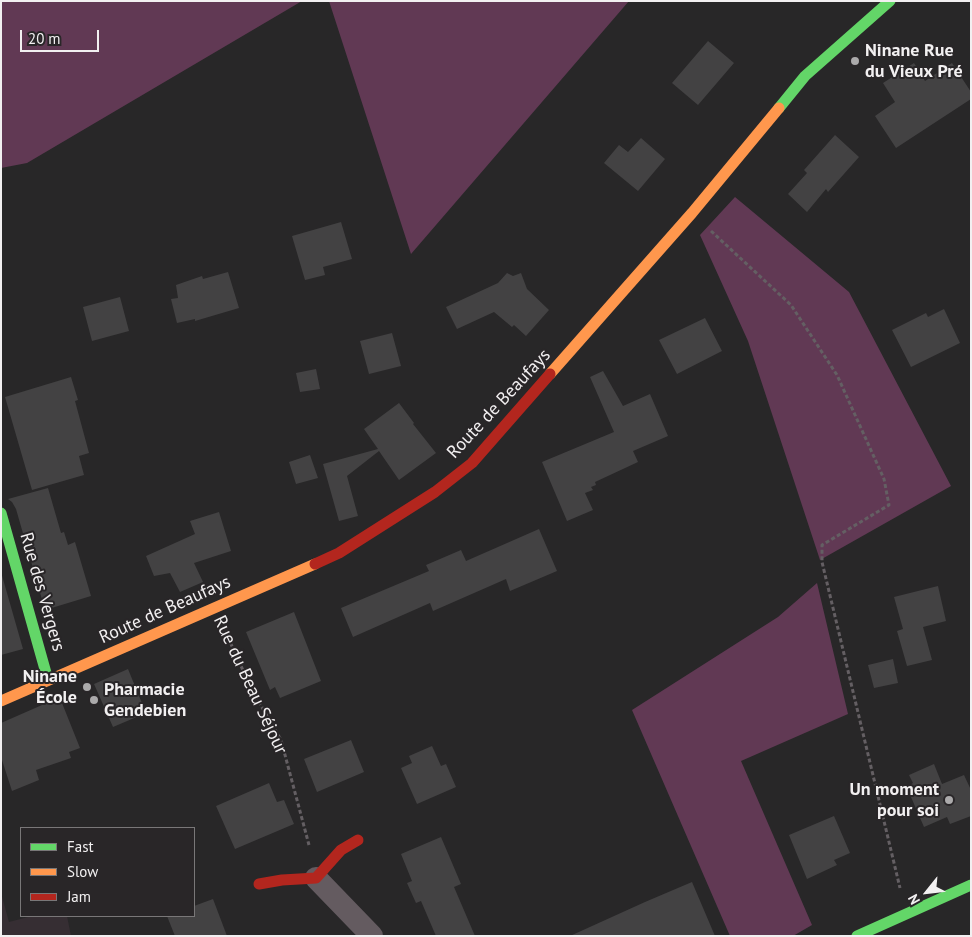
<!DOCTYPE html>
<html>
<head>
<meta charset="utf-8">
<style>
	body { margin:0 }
	#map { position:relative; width:972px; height:937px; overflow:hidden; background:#282728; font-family:"PT Sans",sans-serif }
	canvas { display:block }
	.frame { position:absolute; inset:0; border:2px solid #f2f0f1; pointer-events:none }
	.legend { position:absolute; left:20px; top:827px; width:175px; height:90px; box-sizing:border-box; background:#292628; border:1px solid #797778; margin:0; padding:6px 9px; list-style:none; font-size:15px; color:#f2f0f1 }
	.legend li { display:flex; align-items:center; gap:10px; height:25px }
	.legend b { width:25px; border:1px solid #797778 }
	.north { position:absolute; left:902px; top:867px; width:50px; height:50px; -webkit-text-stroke:4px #292628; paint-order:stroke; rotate:241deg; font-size:14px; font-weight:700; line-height:20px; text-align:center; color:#f2f0f1 }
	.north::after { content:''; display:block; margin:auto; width:18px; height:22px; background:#f2f0f1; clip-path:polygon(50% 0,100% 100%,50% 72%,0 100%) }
	.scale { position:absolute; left:20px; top:30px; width:79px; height:22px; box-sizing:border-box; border:2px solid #f2f0f1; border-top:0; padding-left:6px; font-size:15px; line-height:18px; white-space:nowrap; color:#f2f0f1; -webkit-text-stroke:4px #292628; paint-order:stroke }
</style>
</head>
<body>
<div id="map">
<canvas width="972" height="937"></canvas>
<div class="frame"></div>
<ul class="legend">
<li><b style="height:6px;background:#63d668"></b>Fast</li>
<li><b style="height:6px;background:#ff974d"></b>Slow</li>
<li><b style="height:6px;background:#b3261e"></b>Jam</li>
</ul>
<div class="north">N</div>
<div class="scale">20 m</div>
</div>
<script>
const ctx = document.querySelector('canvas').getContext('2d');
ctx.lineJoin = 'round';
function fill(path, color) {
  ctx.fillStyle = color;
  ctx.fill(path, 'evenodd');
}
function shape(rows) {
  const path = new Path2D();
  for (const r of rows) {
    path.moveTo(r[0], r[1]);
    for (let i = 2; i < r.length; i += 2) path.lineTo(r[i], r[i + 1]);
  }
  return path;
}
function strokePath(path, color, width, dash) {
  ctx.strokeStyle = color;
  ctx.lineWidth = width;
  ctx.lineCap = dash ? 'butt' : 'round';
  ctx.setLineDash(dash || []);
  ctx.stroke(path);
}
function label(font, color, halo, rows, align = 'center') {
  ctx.font = font + ' "PT Sans",sans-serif';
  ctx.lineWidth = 4;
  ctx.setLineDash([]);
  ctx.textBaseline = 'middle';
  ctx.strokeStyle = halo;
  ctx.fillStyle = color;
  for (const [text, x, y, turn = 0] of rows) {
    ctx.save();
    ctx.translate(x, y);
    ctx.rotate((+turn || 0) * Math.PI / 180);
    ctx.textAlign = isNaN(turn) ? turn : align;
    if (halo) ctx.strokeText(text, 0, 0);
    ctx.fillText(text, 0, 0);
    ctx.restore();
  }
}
fill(shape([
	[1,893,9,922,32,916,67,916,71,936,1,936]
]), '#362e33');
fill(shape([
	[1,1,302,1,27,163,1,168],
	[329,1,629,1,411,254],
	[735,197,849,292,951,486,820,560,748,341,700,235],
	[817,583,848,714,741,761,812,925,793,936,730,936,632,710,778,617]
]), '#613954');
fill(shape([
	[708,41,734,63,698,105,672,83],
	[914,63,925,81,952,63,971,92,971,99,896,148,875,116,895,102,883,83],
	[835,135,859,157,828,192,826,189,807,212,788,194,807,173,804,170],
	[641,138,665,159,638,191,604,163,619,145,628,152],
	[341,222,352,259,323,267,325,275,305,280,292,236],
	[228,272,239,308,195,321,195,319,177,323,171,299,178,298,176,285,202,276,203,279],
	[507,273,513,276,521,273,527,289,549,310,526,336,514,325,512,327,494,312,457,329,446,307,498,283],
	[120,297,129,331,92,341,83,307],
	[944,309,960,343,911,367,892,330,926,313,928,317],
	[705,318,722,351,677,374,659,340],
	[392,333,401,366,369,374,360,341],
	[316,369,320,389,300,392,296,373],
	[603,371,623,406,650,394,668,436,633,451,638,462,595,482,596,485,591,487,593,490,585,493,593,510,567,521,542,462,614,432,590,377],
	[71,377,78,400,75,401,89,453,79,456,84,475,32,490,5,397],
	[399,403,414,423,413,424,436,453,399,480,379,451,347,476,358,516,339,521,323,464,378,449,364,429],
	[310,455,318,478,296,484,289,462],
	[48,488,61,533,64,532,68,545,75,542,91,596,45,610,16,509,12,502,8,499],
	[219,512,231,551,194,563,203,582,180,592,170,573,154,576,146,556,195,534,190,521],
	[539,529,557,571,510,591,506,579,433,611,430,603,353,637,341,608,429,571,426,565,461,550,466,561],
	[1,572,23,649,1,655],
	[938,586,946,621,923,627,932,660,907,666,897,631,903,629,894,597],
	[294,612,321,681,280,698,275,687,270,690,246,632],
	[893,659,898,683,874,688,868,665],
	[128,669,146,713,113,727,94,684],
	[58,698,60,698,80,748,69,752,71,758,36,770,39,780,12,791,1,757,1,723],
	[351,740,364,772,317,792,304,759],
	[432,746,441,766,446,764,456,787,417,804,401,768,412,763,409,756],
	[934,764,942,784,964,775,971,790,971,816,950,824,947,817,924,827,911,797,914,795,910,785,913,783,909,775],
	[269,783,277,802,284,800,294,824,235,849,216,806],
	[834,816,850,853,834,860,837,865,807,879,789,835],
	[441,837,461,884,454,887,475,936,436,936,421,901,416,903,407,883,412,881,401,854],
	[692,882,715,936,570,936,645,902],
	[213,899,227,936,175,936,167,916,194,916,194,906]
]), '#434243');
strokePath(shape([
	[711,231,791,305,837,375,884,479,889,505,822,545,822,562,900,888],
	[225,631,252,690,281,740,309,845]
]), '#645f63', 3, [4, 2.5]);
strokePath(shape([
	[316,878,372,936]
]), '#645b60', 22);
strokePath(shape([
	[779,108,805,76,890,1],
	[1,513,48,680],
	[857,936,971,885]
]), '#63d668', 11);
strokePath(shape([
	[550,374,692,213,779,108],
	[1,701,315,564]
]), '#ff974d', 11);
strokePath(shape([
	[315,564,339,553,435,492,472,463,550,374],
	[259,884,282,880,316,878,341,850,358,840]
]), '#b3261e', 11);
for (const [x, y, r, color] of [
	[855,61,5,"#abaaab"],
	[87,687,5,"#abaaab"],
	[94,700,5,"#abaaab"],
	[949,800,5,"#abaaab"]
]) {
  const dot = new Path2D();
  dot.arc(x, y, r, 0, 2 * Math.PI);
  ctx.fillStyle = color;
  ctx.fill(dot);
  strokePath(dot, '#292628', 2);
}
label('bold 18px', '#f2f0f1', '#292628', [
	["Ninane Rue",865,51],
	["du Vieux Pré",865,72],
	["Ninane",77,677,"right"],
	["École",77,698,"right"],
	["Pharmacie",104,690],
	["Gendebien",104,711],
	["Un moment",939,790,"right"],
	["pour soi",939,811,"right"]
], 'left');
label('18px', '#f2f0f1', '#292628', [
	["Route de Beaufays",499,404,-47],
	["Rue des Vergers",42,592,74],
	["Route de Beaufays",165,610,-24],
	["Rue du Beau Séjour",250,685,65]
]);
</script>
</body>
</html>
